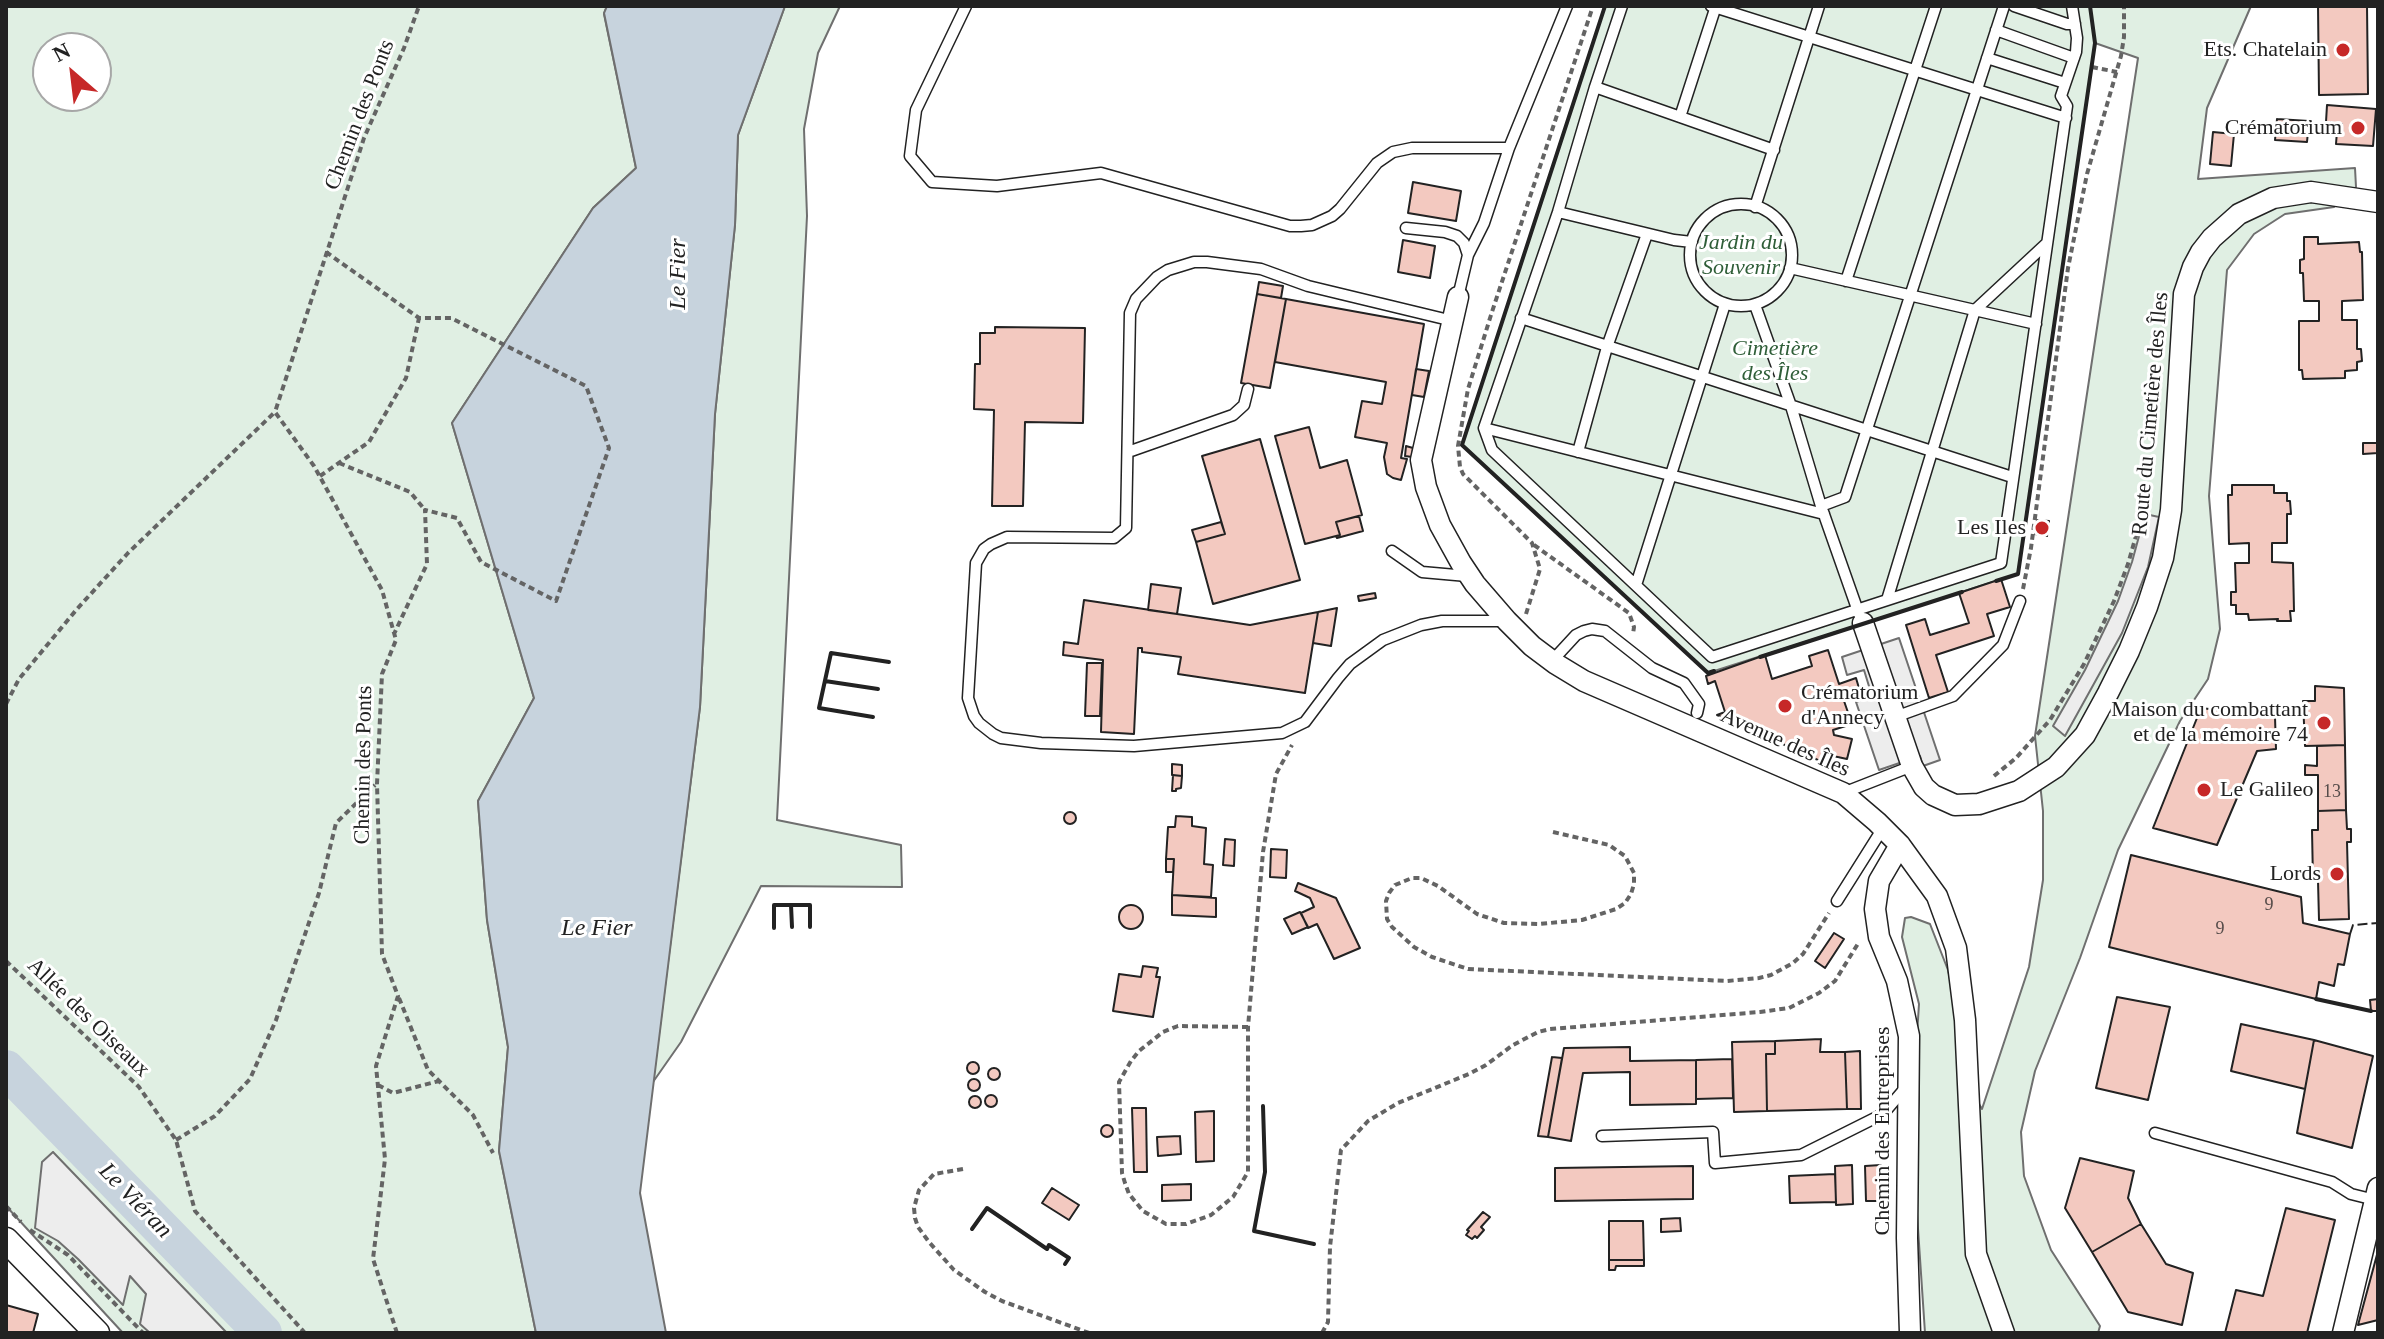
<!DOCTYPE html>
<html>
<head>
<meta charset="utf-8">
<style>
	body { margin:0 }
	#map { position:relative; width:2384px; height:1339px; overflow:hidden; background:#fff; font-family:"Times New Roman",serif }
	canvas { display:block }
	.frame { position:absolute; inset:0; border:8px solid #222; pointer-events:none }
	.north { position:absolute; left:32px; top:32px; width:80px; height:80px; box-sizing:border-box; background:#fff; border:2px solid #a7a7a7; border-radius:50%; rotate:332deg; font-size:22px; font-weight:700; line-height:32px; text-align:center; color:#222 }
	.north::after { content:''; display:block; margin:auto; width:28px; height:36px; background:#c62828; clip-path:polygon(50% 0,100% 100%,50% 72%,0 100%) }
</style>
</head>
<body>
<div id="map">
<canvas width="2384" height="1339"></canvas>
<div class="frame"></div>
<div class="north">N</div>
</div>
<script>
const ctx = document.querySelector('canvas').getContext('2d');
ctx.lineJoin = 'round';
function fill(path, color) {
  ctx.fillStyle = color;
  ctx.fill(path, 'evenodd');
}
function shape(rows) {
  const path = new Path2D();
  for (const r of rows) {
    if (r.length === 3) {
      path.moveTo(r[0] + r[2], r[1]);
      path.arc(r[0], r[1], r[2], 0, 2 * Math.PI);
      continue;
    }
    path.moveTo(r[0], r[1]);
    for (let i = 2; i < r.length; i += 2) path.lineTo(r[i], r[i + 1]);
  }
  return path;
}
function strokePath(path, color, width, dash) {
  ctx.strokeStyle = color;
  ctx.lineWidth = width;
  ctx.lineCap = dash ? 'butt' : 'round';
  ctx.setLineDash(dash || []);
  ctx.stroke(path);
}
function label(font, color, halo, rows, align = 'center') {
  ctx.font = font + ' "Times New Roman",serif';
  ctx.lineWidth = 6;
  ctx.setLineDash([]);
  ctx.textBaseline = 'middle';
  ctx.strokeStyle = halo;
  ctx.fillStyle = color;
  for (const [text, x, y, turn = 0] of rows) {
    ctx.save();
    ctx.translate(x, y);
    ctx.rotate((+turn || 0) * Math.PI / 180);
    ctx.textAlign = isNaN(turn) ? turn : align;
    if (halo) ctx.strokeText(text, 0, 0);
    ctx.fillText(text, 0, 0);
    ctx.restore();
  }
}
const green = shape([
	[6,6,607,6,604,14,636,168,593,208,452,423,534,698,478,801,487,920,508,1047,499,1151,536,1333,123,1333,6,1206,6,6],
	[48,48,96,48,96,96,48,96,48,48],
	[785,6,840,6,818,53,804,129,807,216,777,820,901,845,902,887,761,886,681,1042,653,1082,700,707,715,414,735,225,738,135,785,6],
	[1605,6,2251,6,2207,108,2198,179,2355,168,2356,187,2334,207,2285,214,2254,234,2227,270,2209,496,2220,629,2208,679,2180,721,2118,850,2080,958,2035,1071,2021,1132,2024,1176,2051,1250,2100,1326,2098,1333,1925,1333,1915,1184,1919,1098,1916,1050,1919,1004,1902,937,1905,918,1911,917,1930,924,1948,970,1956,1006,1958,1069,1982,1109,2029,967,2043,880,2043,811,2035,736,2138,58,2095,43,2018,574,1708,673,1462,445,1605,6]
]);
fill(green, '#e0efe3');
strokePath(green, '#6f6f6f', 2);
const parking = shape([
	[2145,514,2159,517,2148,567,2122,633,2065,736,2053,726,2085,670,2118,601,2132,562,2145,514],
	[1899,638,1940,760,1923,766,1920,756,1879,770,1856,702,1872,696,1864,670,1847,675,1842,657,1899,638],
	[53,1152,227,1333,150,1333,140,1324,146,1294,130,1276,123,1305,78,1259,58,1241,35,1228,42,1162,53,1152]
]);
fill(parking, '#ededed');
strokePath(parking, '#6f6f6f', 2);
const water = shape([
	[607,6,785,6,738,135,735,225,715,414,700,707,640,1193,666,1333,536,1333,499,1151,508,1047,487,920,478,801,534,698,452,423,593,208,636,168,604,13,607,6]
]);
fill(water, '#c7d3dd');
strokePath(water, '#6f6f6f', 2);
strokePath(shape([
	[6,1069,263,1333]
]), '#c7d3dd', 38);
const building = shape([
	[2318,6,2367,6,2368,94,2319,95,2318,6],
	[2327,105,2376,109,2373,146,2336,144,2337,131,2341,132,2342,124,2326,122,2327,105],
	[2277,119,2309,121,2307,142,2275,140,2277,119],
	[2213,132,2234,134,2231,166,2210,164,2213,132],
	[1413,182,1461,191,1456,221,1408,213,1413,182],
	[2304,237,2318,237,2318,244,2359,242,2360,252,2362,252,2363,300,2342,301,2342,320,2357,320,2357,349,2361,349,2362,361,2357,362,2357,370,2345,371,2345,378,2303,379,2302,370,2299,370,2299,321,2319,321,2319,301,2304,301,2303,273,2300,273,2300,260,2304,259,2304,237],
	[1403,240,1435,246,1430,278,1398,272,1403,240],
	[1259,282,1283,286,1281,298,1257,294,1259,282],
	[1257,294,1286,299,1270,388,1241,383,1257,294],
	[1286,299,1424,324,1401,458,1407,459,1401,480,1393,478,1387,474,1384,457,1387,443,1355,437,1362,401,1382,404,1386,382,1275,362,1286,299],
	[995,327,1085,328,1083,423,1025,422,1023,506,992,506,994,410,974,409,975,364,980,364,980,333,995,333,995,327],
	[1416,369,1429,371,1424,397,1412,395,1416,369],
	[1309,427,1320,468,1347,460,1362,515,1336,522,1340,535,1305,544,1275,436,1309,427],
	[1260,439,1300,580,1213,604,1196,542,1225,534,1202,456,1260,439],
	[2363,443,2378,443,2378,453,2363,454,2363,443],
	[1406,446,1413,448,1412,457,1405,456,1406,446],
	[2232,485,2274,485,2274,493,2287,493,2287,501,2290,501,2291,514,2287,514,2287,543,2272,543,2272,562,2293,563,2294,611,2290,611,2291,621,2277,621,2278,619,2249,620,2248,614,2236,614,2236,605,2231,605,2231,592,2236,592,2235,563,2249,563,2249,543,2229,544,2228,495,2232,495,2232,485],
	[1359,516,1363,531,1337,538,1336,536,1340,535,1336,522,1359,516],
	[2037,520,2049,521,2047,536,2035,534,2037,520],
	[1221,522,1225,534,1196,542,1192,530,1221,522],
	[2001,579,2010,607,1987,614,1994,636,1936,655,1948,692,1929,698,1906,625,1925,619,1930,635,1969,623,1959,593,2001,579],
	[1151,584,1181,588,1177,614,1148,610,1151,584],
	[1375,593,1376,598,1359,601,1358,596,1375,593],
	[1084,600,1250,625,1318,612,1305,693,1178,674,1181,657,1142,652,1142,648,1138,648,1134,734,1101,732,1103,660,1063,655,1064,642,1078,644,1084,600],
	[1337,608,1331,646,1313,643,1318,612,1337,608],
	[1828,650,1839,684,1856,678,1861,695,1844,701,1852,724,1833,730,1834,735,1852,739,1847,759,1833,756,1831,766,1752,730,1752,726,1744,727,1717,715,1725,712,1715,681,1708,684,1706,676,1765,655,1772,679,1812,666,1809,656,1828,650],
	[1087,663,1102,663,1100,716,1085,716,1087,663],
	[2315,686,2344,688,2345,745,2305,746,2303,701,2315,701,2315,686],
	[2201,708,2275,717,2276,749,2257,751,2217,845,2153,828,2201,708],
	[2345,745,2346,810,2318,811,2318,775,2305,775,2305,765,2317,766,2317,746,2345,745],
	[1172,764,1182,765,1182,776,1172,775,1172,764],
	[1173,775,1182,776,1181,788,1176,789,1176,791,1172,791,1173,775],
	[2346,810,2347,829,2351,829,2351,842,2347,842,2349,919,2319,920,2318,881,2313,881,2312,830,2318,830,2318,811,2346,810],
	[1070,818,6],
	[1176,816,1192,817,1192,826,1206,828,1204,864,1213,865,1211,897,1172,895,1174,859,1166,859,1168,827,1175,827,1176,816],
	[1225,839,1235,840,1234,866,1223,865,1225,839],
	[1271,849,1287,850,1286,878,1270,877,1271,849],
	[2131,855,2301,897,2303,923,2350,934,2344,965,2338,964,2334,986,2319,982,2316,999,2109,947,2131,855],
	[1166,859,1174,859,1173,872,1166,872,1166,859],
	[1298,883,1336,898,1360,948,1334,959,1317,924,1308,928,1301,913,1314,907,1310,898,1295,891,1298,883],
	[1172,895,1216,898,1216,917,1172,915,1172,895],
	[1131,917,12],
	[1300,912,1308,927,1292,934,1284,919,1300,912],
	[1834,933,1844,939,1825,968,1815,961,1834,933],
	[1143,966,1158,968,1156,977,1160,977,1153,1017,1113,1011,1119,974,1141,977,1143,966],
	[2117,997,2170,1007,2148,1100,2096,1088,2117,997],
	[2378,999,2378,1011,2371,1011,2370,1000,2378,999],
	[2241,1024,2314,1040,2305,1089,2231,1071,2241,1024],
	[1821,1039,1820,1052,1845,1052,1847,1109,1767,1111,1766,1054,1775,1054,1775,1041,1821,1039],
	[2314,1040,2373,1056,2352,1148,2297,1133,2314,1040],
	[1775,1041,1775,1054,1766,1054,1767,1111,1734,1112,1732,1042,1775,1041],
	[1630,1047,1630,1061,1696,1060,1696,1104,1630,1105,1630,1072,1583,1073,1571,1141,1548,1137,1564,1048,1630,1047],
	[1860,1051,1861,1109,1847,1109,1845,1052,1860,1051],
	[1552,1057,1562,1058,1548,1137,1538,1136,1552,1057],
	[1732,1059,1733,1098,1696,1099,1696,1060,1732,1059],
	[973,1068,6],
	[994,1074,6],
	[974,1085,6],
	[991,1101,6],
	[975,1102,6],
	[1132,1108,1146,1108,1147,1172,1134,1172,1132,1108],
	[1214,1111,1214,1161,1196,1162,1195,1112,1214,1111],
	[1107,1131,6],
	[1180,1136,1181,1154,1158,1156,1157,1137,1180,1136],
	[2080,1158,2134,1171,2128,1198,2141,1224,2092,1252,2065,1208,2080,1158],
	[1852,1165,1853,1204,1836,1205,1835,1166,1852,1165],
	[1881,1165,1882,1201,1866,1201,1865,1166,1881,1165],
	[1693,1166,1693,1199,1555,1201,1555,1168,1693,1166],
	[1835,1174,1836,1202,1790,1203,1789,1176,1835,1174],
	[1191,1184,1191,1200,1162,1201,1162,1185,1191,1184],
	[1052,1188,1079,1205,1069,1220,1042,1203,1052,1188],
	[2286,1208,2335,1220,2307,1333,2225,1333,2236,1290,2263,1296,2286,1208],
	[1483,1212,1490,1217,1481,1227,1484,1230,1477,1238,1475,1236,1472,1239,1466,1235,1469,1231,1467,1230,1483,1212],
	[1680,1218,1681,1231,1661,1232,1661,1219,1680,1218],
	[1609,1221,1643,1221,1644,1260,1609,1260,1609,1221],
	[2141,1224,2166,1264,2193,1273,2182,1325,2128,1312,2092,1252,2141,1224],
	[2378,1251,2378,1320,2358,1325,2378,1251],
	[1609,1260,1644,1260,1644,1266,1616,1266,1615,1270,1609,1270,1609,1260],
	[6,1305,38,1314,33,1333,6,1333,6,1305]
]);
fill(building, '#f3c9c0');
strokePath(building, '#222', 2);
const service = shape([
	[966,6,916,110,910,156,932,182,997,186,1101,173,1290,226,1301,226,1312,225,1332,216,1340,209,1377,163,1393,152,1412,148,1509,148],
	[1622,6,1595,87,1558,212,1484,428,1492,450,1712,657,2001,563,2067,106,2061,96,2076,52,2077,38,2072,6],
	[1711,6,2066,118],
	[2014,6,2067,24,2075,24],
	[1996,30,2074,58],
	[1987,58,2065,83],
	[1595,87,1774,150],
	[1680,117,1716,6],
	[1741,255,51],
	[1755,207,1819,6],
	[1558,212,1674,240,1692,242],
	[1406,228,1445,232,1457,236,1464,243,1468,255,1458,297],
	[1468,255,1484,223,1509,148,1567,6],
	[1790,268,2036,324],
	[1846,281,1936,6],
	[1755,305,1791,406,1821,506,1859,614],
	[1521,318,2012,477],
	[1453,321,1308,286,1261,269,1207,262,1194,262,1168,270,1157,277,1136,299,1130,313,1126,528,1114,538,1007,537,991,544,984,549,976,563,968,698,974,716,979,723,993,734,1001,738,1041,743,1134,746,1282,733,1305,722,1338,678,1350,664,1383,640,1421,625,1442,621,1505,621],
	[1484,428,1824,514],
	[1128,452,1233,415,1244,405,1248,389],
	[1578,452,1607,347,1647,234],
	[1821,506,1845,497,2004,6],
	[1392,551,1422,572,1467,576],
	[1636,585,1725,304],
	[1887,600,1975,310,2047,243],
	[1552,661,1576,635,1584,631,1592,629,1605,631,1652,668,1684,683,1699,704,1697,713],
	[1895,717,1953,696,2003,645,2020,601],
	[1843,793,1912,766],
	[1837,901,1883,828],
	[2155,1133,2332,1182,2351,1194,2375,1200],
	[1602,1136,1713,1132,1715,1163,1801,1155,1883,1114,1907,1086]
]);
const minor = shape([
	[1458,297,1421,460,1426,487,1440,525,1461,563,1475,584,1507,621,1532,646,1556,664,1584,681,1843,793,1877,822,1900,845,1937,896,1956,948,1965,1020,1976,1254,2004,1333],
	[1863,623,1912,766,1924,787,1933,795,1955,805,1979,804,2019,791,2056,767,2085,735,2108,693,2129,651,2147,607,2163,558,2171,510,2184,294,2193,267,2201,252,2212,238,2239,214,2273,198,2311,192,2378,202],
	[1900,845,1879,881,1875,909,1879,937,1897,981,1909,1036,1907,1238,1910,1333],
	[2343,1333,2378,1188]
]);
const tertiary = shape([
	[6,1240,97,1333]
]);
strokePath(service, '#222', 13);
strokePath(minor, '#222', 23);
strokePath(tertiary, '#222', 27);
strokePath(shape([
	[2092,67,2117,72],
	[326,252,419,318,451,318,586,386,609,448,556,601,481,562,457,518,425,510,427,564,394,634],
	[339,463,410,492,425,510],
	[320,476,369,442,406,378,419,318],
	[1534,545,1629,613,1634,627,1633,634],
	[2023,589,2031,548,2068,268,2087,174,2121,56,2124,37,2124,6],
	[1526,614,1540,569,1532,543,1463,474,1460,467,1458,446,1468,389,1491,315,1593,6],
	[6,704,19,679,77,609,128,553,275,412],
	[1994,776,2016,758,2050,720,2084,664,2114,601,2128,564,2151,483],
	[1553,832,1609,845,1625,856,1634,873,1634,884,1631,894,1625,903,1616,909,1582,920,1539,924,1504,923,1477,914,1438,886,1421,878,1412,878,1395,885,1389,893,1386,901,1387,919,1392,927,1414,947,1432,957,1468,969,1727,981,1759,978,1771,975,1793,963,1803,954,1829,913],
	[6,961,139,1087,176,1140,195,1211,305,1333],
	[399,998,428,1070,473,1115,493,1153],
	[1248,1027,1178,1026,1163,1032,1139,1051,1131,1061,1119,1082,1122,1173,1125,1183,1129,1194,1143,1211,1166,1224,1186,1224,1211,1215,1233,1197,1248,1172,1248,1027,1263,852,1276,774,1292,745],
	[378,1085,393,1093,439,1081],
	[176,1140,215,1116,250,1079,276,1020,319,893,336,823,375,785],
	[963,1169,934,1174,919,1190,914,1208,915,1218,918,1227,929,1242,954,1270,985,1292,1002,1301,1089,1333],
	[6,1206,21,1222],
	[30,1230,68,1255,143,1333],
	[397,1333,373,1259,385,1159,376,1066,398,996,382,954,377,784,382,674,396,640,382,590,314,466,275,412,364,138,404,48,419,6],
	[1322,1333,1328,1322,1330,1247,1341,1150,1368,1121,1398,1103,1469,1074,1486,1065,1513,1045,1538,1032,1550,1029,1760,1012,1789,1008,1819,993,1835,981,1859,942]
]), '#646464', 4, [6, 4]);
strokePath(service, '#fff', 10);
strokePath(minor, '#fff', 20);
strokePath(tertiary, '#fff', 24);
strokePath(shape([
	[2350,934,2353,925,2378,923]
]), '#222', 2, [10, 4]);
strokePath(shape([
	[1605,6,1462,445,1708,673,1714,671],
	[1996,581,2018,574,2095,43,2090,6],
	[1760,657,1962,592],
	[825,681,878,689],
	[873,717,819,708,831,653,889,662],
	[791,905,792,927],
	[774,928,774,905,810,905,810,927],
	[2316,999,2371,1011],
	[1263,1106,1265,1172,1254,1231,1314,1244],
	[972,1229,987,1208,1047,1249,1049,1245,1069,1258,1065,1264]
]), '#222', 4);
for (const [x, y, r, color] of [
	[2343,50,8,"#c62828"],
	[2358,128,8,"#c62828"],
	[2042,528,8,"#c62828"],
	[1785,706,8,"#c62828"],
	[2324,723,8,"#c62828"],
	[2204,790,8,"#c62828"],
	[2337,874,8,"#c62828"]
]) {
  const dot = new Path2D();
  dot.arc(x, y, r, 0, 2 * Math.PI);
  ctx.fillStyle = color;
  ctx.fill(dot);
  strokePath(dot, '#fff', 3);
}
label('18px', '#564c4a', null, [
	["13",2332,792],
	["9",2269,905],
	["9",2220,929]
]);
label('22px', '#222', '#fff', [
	["Ets. Chatelain",2327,50],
	["Crématorium",2342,128],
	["Les Iles",2026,528],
	["Crématorium",1801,693,"left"],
	["d'Annecy",1801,718,"left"],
	["Maison du combattant",2308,710],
	["et de la mémoire 74",2308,735],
	["Le Galileo",2220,790,"left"],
	["Lords",2321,874]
], 'right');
label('22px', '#222', '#fff', [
	["Chemin des Ponts",360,115,-69],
	["Route du Cimetière des Îles",2151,414,-85],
	["Avenue des Îles",1785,743,24],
	["Chemin des Ponts",364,765,-89],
	["Allée des Oiseaux",88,1018,44],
	["Chemin des Entreprises",1883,1131,-90]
]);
label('italic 22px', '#2f5e38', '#fff', [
	["Jardin du",1741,243],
	["Souvenir",1741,268],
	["Cimetière",1775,349],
	["des Îles",1775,374]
]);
label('italic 24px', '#222', '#fff', [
	["Le Fier",679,274,-90],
	["Le Fier",597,929],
	["Le Viéran",135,1201,46]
]);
</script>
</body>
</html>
